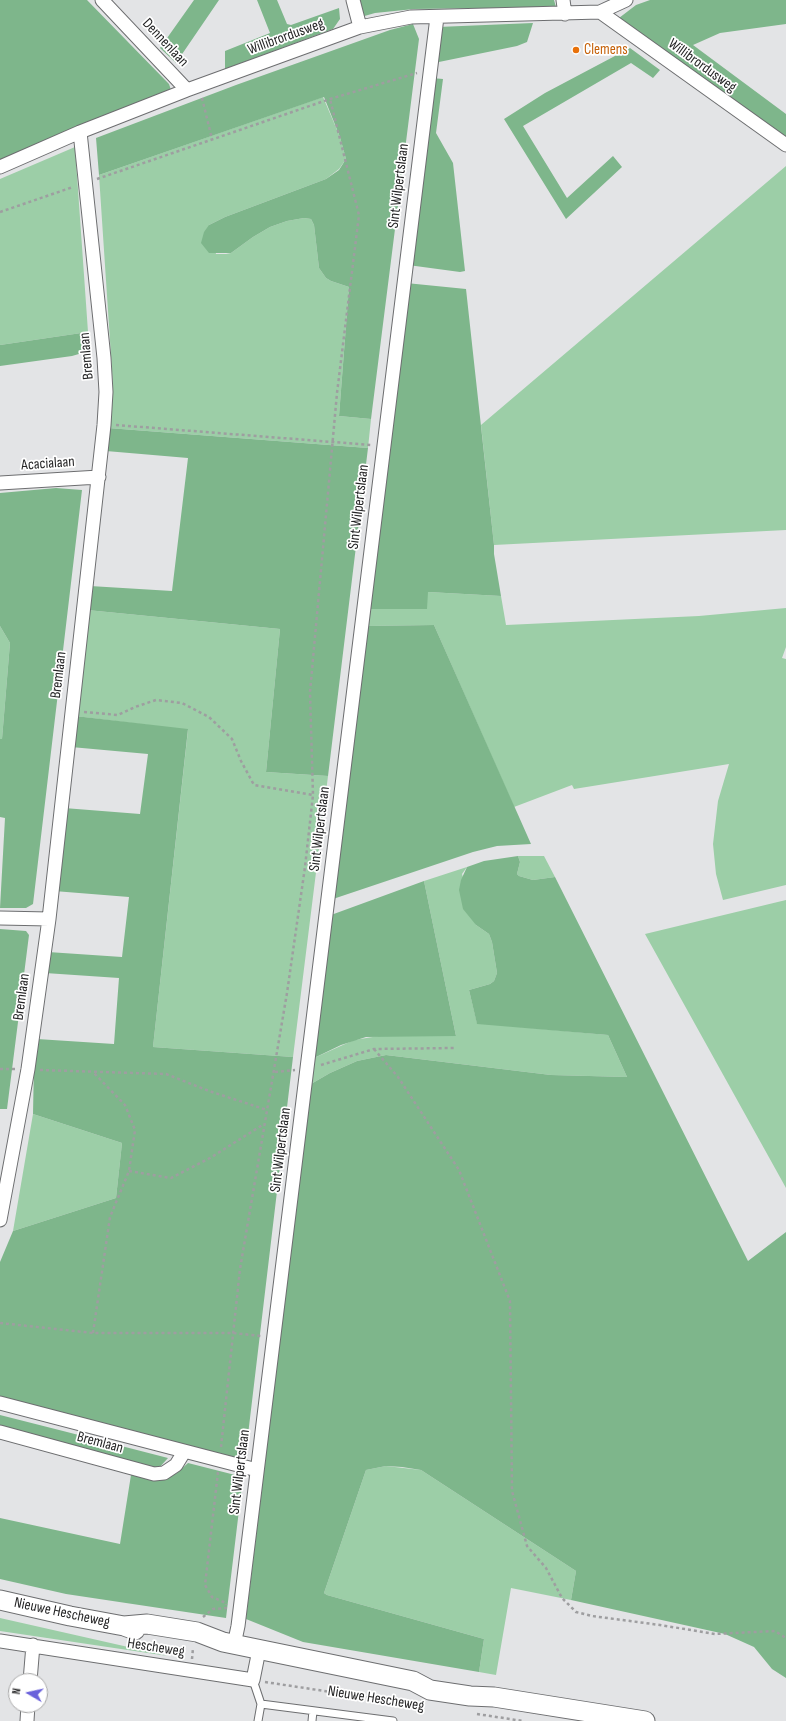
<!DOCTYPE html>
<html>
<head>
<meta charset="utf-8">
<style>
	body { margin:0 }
	#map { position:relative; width:786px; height:1721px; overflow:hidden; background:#e3e4e6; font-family:"Sofia Sans Condensed",sans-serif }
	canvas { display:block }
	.north { position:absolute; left:8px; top:1673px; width:40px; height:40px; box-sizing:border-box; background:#fff; border:1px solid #a8a8a8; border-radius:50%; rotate:279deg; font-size:11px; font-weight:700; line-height:16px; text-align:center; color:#252526 }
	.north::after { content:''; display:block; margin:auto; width:14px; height:18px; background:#6a61db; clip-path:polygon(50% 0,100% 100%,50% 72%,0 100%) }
</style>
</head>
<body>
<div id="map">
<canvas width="786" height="1721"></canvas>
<div class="north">N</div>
</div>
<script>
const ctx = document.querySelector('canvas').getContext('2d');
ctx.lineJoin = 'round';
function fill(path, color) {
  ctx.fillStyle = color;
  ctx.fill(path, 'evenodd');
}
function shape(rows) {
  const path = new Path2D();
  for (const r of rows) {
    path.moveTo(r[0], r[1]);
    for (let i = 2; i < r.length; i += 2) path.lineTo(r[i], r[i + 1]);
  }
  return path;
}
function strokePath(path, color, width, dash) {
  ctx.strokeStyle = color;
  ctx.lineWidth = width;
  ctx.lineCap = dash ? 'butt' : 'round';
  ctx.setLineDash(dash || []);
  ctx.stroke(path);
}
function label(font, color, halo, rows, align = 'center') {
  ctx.font = font + ' "Sofia Sans Condensed",sans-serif';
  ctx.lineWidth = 3.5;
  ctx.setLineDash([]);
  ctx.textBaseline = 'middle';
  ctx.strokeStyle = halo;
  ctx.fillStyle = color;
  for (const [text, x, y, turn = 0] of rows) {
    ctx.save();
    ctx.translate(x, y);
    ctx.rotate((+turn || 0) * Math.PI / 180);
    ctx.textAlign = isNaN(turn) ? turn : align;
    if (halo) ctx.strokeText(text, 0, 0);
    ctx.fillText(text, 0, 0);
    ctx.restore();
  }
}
fill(shape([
	[323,97,340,137,346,159,339,169,326,179,225,217,209,225,216,254,226,254,231,253,253,237,270,227,287,221,304,218,311,219,314,225,319,268,326,278,331,281,349,287,339,416,371,419,368,448,108,428,113,386,99,175],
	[75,147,88,332,0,345,0,179],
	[786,166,786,530,494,545,481,425],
	[428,592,501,596,506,625,699,616,786,608,786,647,782,658,786,659,786,885,723,900,716,874,713,844,718,801,729,764,574,789,572,785,514,807,434,625,366,626,368,609],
	[87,610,280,629,266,772,328,776,293,1057,153,1047,188,730,75,716],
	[0,626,10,643,2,739,0,739],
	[518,856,544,856,555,877,533,880,519,876,517,874,520,862],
	[467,867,462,874,476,925,489,934,492,942,497,973,494,981,490,984,469,990,477,1023,608,1035,627,1077,551,1075,386,1055,357,1061,330,1073,311,1084,314,1058,354,1040,379,1036,456,1036,424,881],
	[786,900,786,1188,645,934],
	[33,1114,122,1143,116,1198,13,1231],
	[386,1466,421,1470,576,1571,571,1600,511,1588,496,1675,479,1672,484,1639,327,1595,324,1593,366,1470],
	[0,1618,168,1656,0,1631]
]), '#9ccea7');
fill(shape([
	[0,0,87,0,169,84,171,90,0,160],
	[194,0,219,0,176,63,160,48],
	[257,0,277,0,287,24,291,25,339,8,340,19,333,29,225,69,225,51,270,33],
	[357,0,554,0,556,7,414,9,375,13,361,17],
	[650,0,786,0,786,24,720,33,693,45,786,114,786,138,619,18,636,5],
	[533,23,527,42,517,46,434,63,438,27],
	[413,24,419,39,371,419,339,416,349,287,331,281,326,278,319,268,314,225,311,219,304,218,287,221,270,227,253,237,231,253,209,253,201,243,204,232,209,225,225,217,326,179,339,170,346,159,340,137,324,97,99,175,96,138,236,85,390,30],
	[630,48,660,70,653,78,631,63,523,126,567,198,613,156,622,167,566,219,504,119,545,93],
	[432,78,443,79,436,133,453,163,465,271,460,272,408,265],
	[406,283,466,289,494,545,494,554,501,596,428,592,427,609,368,609],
	[88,332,89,351,72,356,0,366,0,345],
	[108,428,368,448,328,776,266,772,280,629,87,610,90,586,172,591,188,458,106,451],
	[56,488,82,490,33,904,26,908,0,908,5,818,0,817,0,739,2,739,10,643,0,626,0,493],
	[434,625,531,844,497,846,473,852,333,899,366,626],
	[75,716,188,729,153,1047,293,1057,245,1460,0,1400,0,1262,13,1231,116,1198,122,1143,33,1114,34,1063,37,1039,114,1044,119,978,45,973,48,952,122,957,129,897,54,891,64,808,140,814,148,754,71,747],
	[518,856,520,862,517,874,519,876,533,880,555,877,748,1261,786,1232,786,1678,772,1669,754,1647,725,1634,571,1600,576,1571,421,1470,402,1467,386,1466,366,1470,324,1593,327,1595,484,1639,479,1672,303,1642,246,1619,311,1084,330,1073,357,1061,386,1055,551,1075,627,1077,608,1035,477,1024,469,990,490,984,494,981,497,973,492,942,489,934,476,925,463,909,459,890,461,880,467,867,484,861],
	[424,881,456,1036,366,1037,341,1045,314,1058,331,915],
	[0,929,26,931,29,935,7,1109,0,1109],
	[0,1415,67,1432,168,1458,158,1469,0,1428],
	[188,1463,243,1477,226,1618,66,1594,0,1579,0,1518,120,1544,131,1475,163,1479,177,1473]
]), '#7eb68b');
const service = shape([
	[253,1680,261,1704,393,1721],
	[258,1721,261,1704],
	[312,1721,313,1711]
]);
const minor = shape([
	[102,0,187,90],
	[353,0,360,27],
	[563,0,565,14],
	[600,12,786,145],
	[0,167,80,132,187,90,360,27,411,17,600,12,626,0],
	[0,483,99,477],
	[0,918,49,919],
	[0,1220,28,1069,49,919,104,425,106,392,104,358,80,132],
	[0,1403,257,1470],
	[0,1432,154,1474,164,1473,176,1465,184,1452],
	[0,1641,253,1680,259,1650],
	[234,1645,238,1626,437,17],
	[30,1681,33,1645],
	[27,1721,28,1705]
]);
const secondary = shape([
	[0,1600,70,1616,124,1626,135,1630],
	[124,1626,147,1624,197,1632,223,1642,413,1681,430,1690,470,1696,494,1697,645,1721]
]);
strokePath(service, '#6d6e70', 9);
strokePath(minor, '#6d6e70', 15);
strokePath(secondary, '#6d6e70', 21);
strokePath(shape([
	[202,98,212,139],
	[97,179,330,99,417,73],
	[0,212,73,187],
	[116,425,371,445],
	[84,712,118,715,135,707,156,700,182,703,209,717,232,739,241,761,254,785,313,795],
	[374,1049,398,1077,459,1170,510,1301,512,1491,527,1546,546,1568,562,1598,576,1612,592,1616,660,1625,715,1634,775,1631,786,1638],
	[321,1065,374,1049,454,1048],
	[0,1069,15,1069],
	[40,1070,166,1074,209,1091,267,1110],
	[275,1072,295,1070],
	[129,1171,171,1178,210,1158,264,1124],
	[0,1323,93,1333,233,1333,261,1336],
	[93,1333,110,1217,129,1171,135,1130,125,1105,93,1072],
	[221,1447,240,1269,287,993,305,867,313,795,310,692,337,393,359,215,330,99],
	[218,1472,205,1585,212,1597,226,1603,226,1605],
	[203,1617,213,1609,227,1608],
	[192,1659,193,1648],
	[265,1682,424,1706],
	[477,1714,523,1721]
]), '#9e9ea0', 2.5, [3, 3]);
strokePath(service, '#fff', 7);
strokePath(minor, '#fff', 13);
strokePath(secondary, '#fff', 19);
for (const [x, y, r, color] of [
	[576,50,4,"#e8710a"]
]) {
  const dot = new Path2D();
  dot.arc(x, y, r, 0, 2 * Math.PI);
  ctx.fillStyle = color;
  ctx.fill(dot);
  strokePath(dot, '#fff', 1.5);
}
label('15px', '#252526', '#fff', [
	["Willibrordusweg",286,37,-20],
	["Dennenlaan",165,43,47],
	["Willibrordusweg",702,66,36],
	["Sint Wilpertslaan",399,186,-83],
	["Bremlaan",87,356,-95],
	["Acacialaan",48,464,-4],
	["Sint Wilpertslaan",359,507,-83],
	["Bremlaan",59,675,-83],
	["Sint Wilpertslaan",320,829,-83],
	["Bremlaan",22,997,-82],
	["Sint Wilpertslaan",281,1150,-83],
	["Bremlaan",100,1443,15],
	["Sint Wilpertslaan",240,1472,-83],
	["Nieuwe Hescheweg",62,1613,12],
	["Hescheweg",156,1648,9],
	["Nieuwe Hescheweg",376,1699,9]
]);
label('15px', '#c56008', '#fff', [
	["Clemens",584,50]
], 'left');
</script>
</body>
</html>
